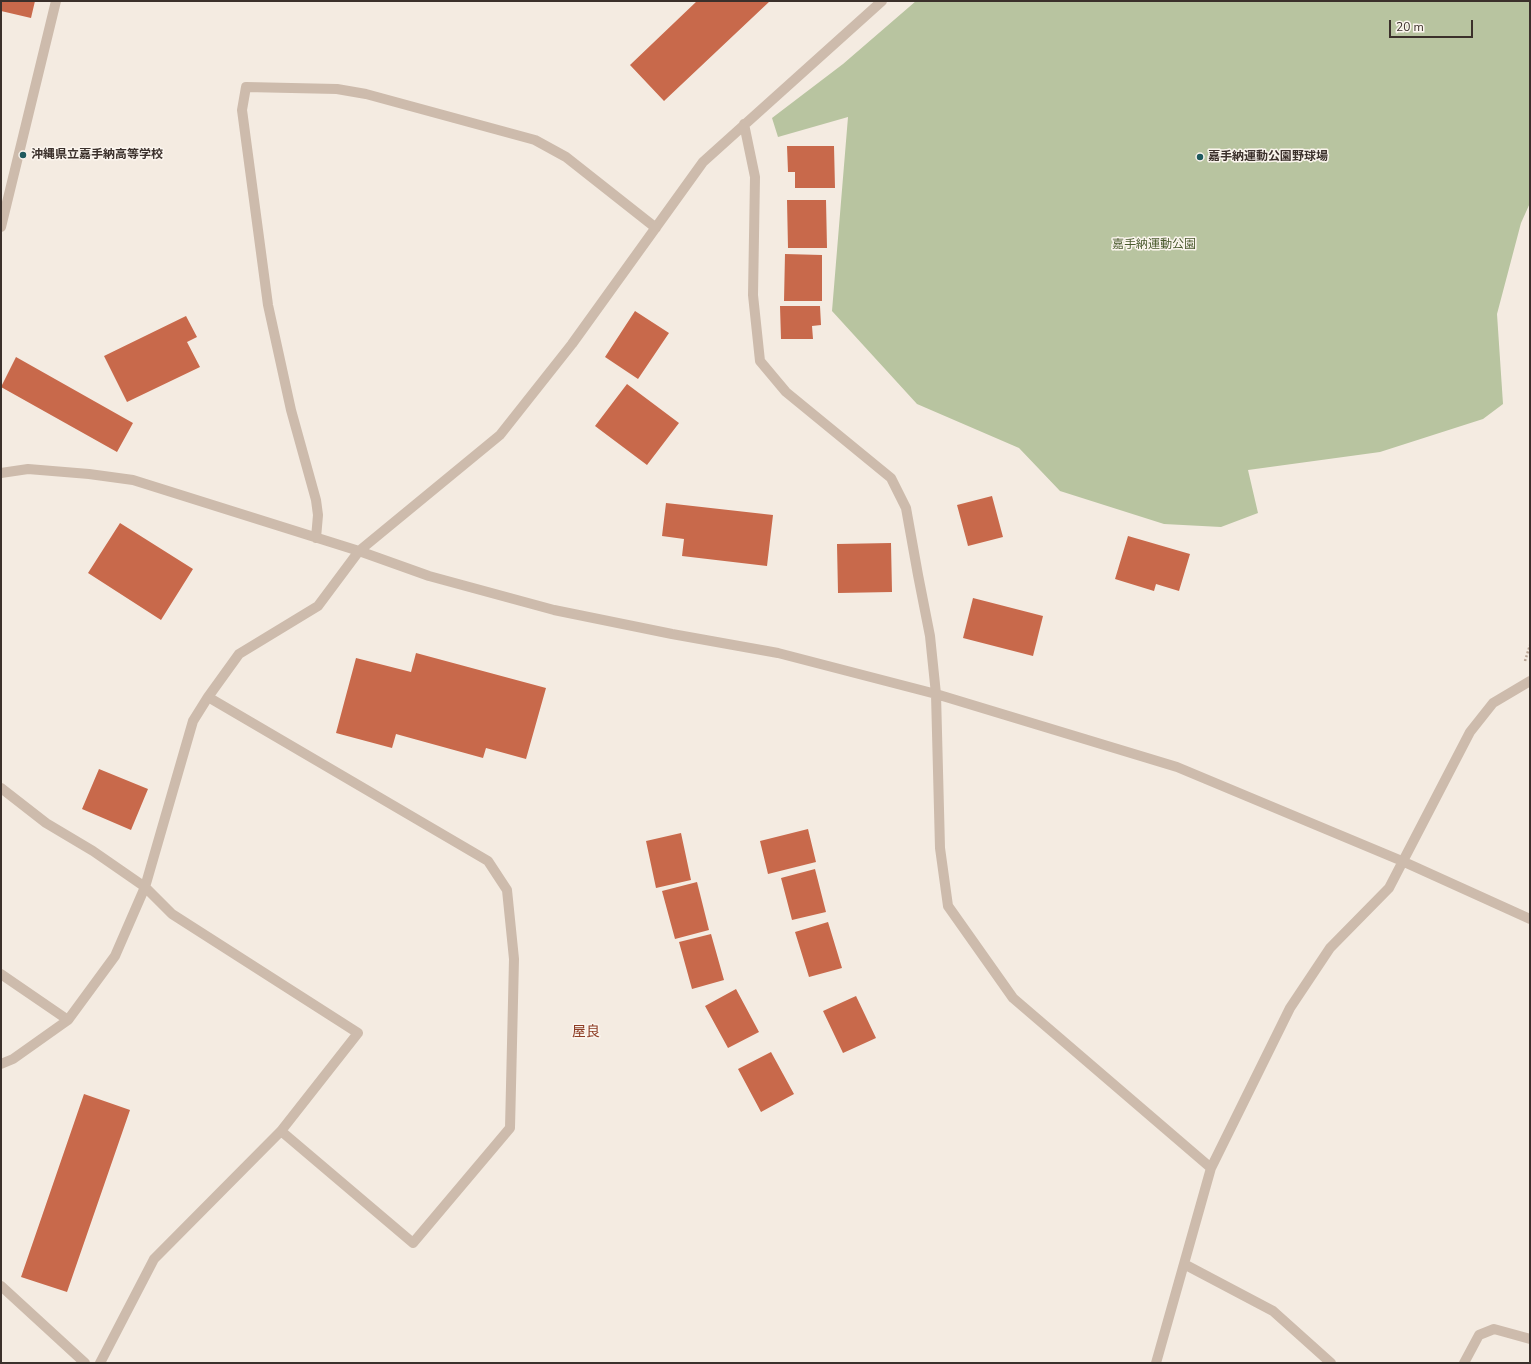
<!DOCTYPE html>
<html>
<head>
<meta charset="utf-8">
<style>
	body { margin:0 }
	#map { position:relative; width:1531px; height:1364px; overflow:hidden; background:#f4ebe1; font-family:"Nunito Sans",sans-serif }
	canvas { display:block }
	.frame { position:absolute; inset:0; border:2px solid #3b302b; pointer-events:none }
	.scale { position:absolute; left:1389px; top:20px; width:84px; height:18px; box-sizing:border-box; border:2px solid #3b302b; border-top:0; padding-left:5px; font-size:12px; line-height:14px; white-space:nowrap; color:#3b302b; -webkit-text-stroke:3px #fbf5ee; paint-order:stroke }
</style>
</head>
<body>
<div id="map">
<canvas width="1531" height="1364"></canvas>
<div class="frame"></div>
<div class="scale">20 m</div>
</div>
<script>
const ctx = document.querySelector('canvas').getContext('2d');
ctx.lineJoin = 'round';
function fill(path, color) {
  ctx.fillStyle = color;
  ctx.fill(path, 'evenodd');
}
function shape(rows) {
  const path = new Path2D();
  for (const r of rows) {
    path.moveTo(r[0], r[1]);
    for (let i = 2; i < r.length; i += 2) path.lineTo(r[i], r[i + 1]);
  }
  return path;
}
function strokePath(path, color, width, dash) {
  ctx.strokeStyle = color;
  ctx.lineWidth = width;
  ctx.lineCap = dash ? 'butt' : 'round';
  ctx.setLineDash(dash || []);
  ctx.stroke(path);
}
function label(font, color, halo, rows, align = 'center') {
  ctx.font = font + ' "Nunito Sans","Noto Sans JP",sans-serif';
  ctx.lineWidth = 3;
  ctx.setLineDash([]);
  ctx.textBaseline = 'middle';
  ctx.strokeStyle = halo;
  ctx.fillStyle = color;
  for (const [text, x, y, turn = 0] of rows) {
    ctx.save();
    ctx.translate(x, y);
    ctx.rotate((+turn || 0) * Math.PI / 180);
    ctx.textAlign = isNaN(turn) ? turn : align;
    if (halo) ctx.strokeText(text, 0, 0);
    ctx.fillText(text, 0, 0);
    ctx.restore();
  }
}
fill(shape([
	[916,1,1530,1,1530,203,1521,223,1497,314,1503,404,1483,419,1380,452,1248,470,1258,513,1221,527,1164,524,1060,491,1019,448,917,404,832,311,848,117,778,137,772,118,843,64]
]), '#b8c4a0');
fill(shape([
	[1,1,35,1,31,18,1,11],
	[697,1,770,1,664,101,630,65],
	[787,146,834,146,835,188,795,188,795,172,788,172],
	[787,200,826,200,827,248,788,248],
	[785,254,822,255,822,301,784,301],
	[780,306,820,306,821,325,812,326,813,339,781,339],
	[635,311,669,333,638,379,605,357],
	[186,316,197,337,187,342,200,367,127,402,104,356],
	[16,357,133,423,117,452,1,387],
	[627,384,679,423,647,465,595,426],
	[992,496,1003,537,968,546,957,505],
	[666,503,773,515,767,566,682,556,684,539,662,536],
	[120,523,193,569,161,620,88,573],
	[1128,536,1190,554,1179,591,1156,584,1154,591,1115,579],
	[891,543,892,592,838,593,837,544],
	[973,598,1043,616,1033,656,963,638],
	[416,653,546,688,526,759,486,748,483,758,396,734,392,748,336,733,356,658,411,672],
	[99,769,148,789,131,830,82,809],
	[808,829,816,862,768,874,760,841],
	[681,833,691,880,656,888,646,841],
	[815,869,826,912,792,920,781,878],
	[697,882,709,930,675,939,662,891],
	[828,922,842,968,809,977,795,932],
	[711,934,724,980,692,989,679,942],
	[736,989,759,1032,728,1048,705,1006],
	[856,996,876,1038,843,1053,823,1011],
	[771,1052,794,1094,761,1112,738,1069],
	[84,1094,130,1110,67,1292,21,1277]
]), '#c8694b');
strokePath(shape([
	[1525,661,1530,645]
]), '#b9a596', 2.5, [2, 2]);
strokePath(shape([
	[744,124,755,177,753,295,760,361,786,392,891,478,906,508,918,575,930,636,936,694,940,848,948,906,1013,998,1211,1168],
	[1,227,56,1],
	[1,473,28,469,89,474,133,480,359,551,429,576,554,610,672,634,778,653,936,694,1177,767,1402,861,1530,919],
	[316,538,318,515,316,500,291,410,268,305,242,110,246,87,337,89,366,94,535,140,566,157,656,228],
	[208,697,488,861,507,890,514,959,510,1128,413,1243,281,1131],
	[1,788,46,823,93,851,145,887,172,914,358,1033,281,1131,154,1259,100,1363],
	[1,974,68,1020],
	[1,1064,13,1059,68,1020,115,956,145,887,193,721,208,697,239,654,318,606,359,551,500,435,572,344,703,162,882,1],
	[1184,1264,1273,1311,1331,1363],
	[1,1286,85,1363],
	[1156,1363,1211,1168,1290,1008,1330,948,1389,888,1470,732,1493,703,1530,681],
	[1464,1363,1479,1335,1494,1329,1530,1339]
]), '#cdbbac', 10);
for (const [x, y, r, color] of [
	[23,155,4,"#1f5a5e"],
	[1200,157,4,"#1f5a5e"]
]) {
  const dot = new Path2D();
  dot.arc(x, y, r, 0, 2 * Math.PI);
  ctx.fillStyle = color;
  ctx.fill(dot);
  strokePath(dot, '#fbf5ee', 1.5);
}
label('bold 12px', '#3b302b', '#fbf5ee', [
	["沖縄県立嘉手納高等学校",31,155],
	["嘉手納運動公園野球場",1208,157]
], 'left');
label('12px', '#4a5a2e', '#fbf5ee', [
	["嘉手納運動公園",1154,245]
]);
label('14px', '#8c3b22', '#fbf5ee', [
	["屋良",586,1033]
]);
</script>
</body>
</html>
